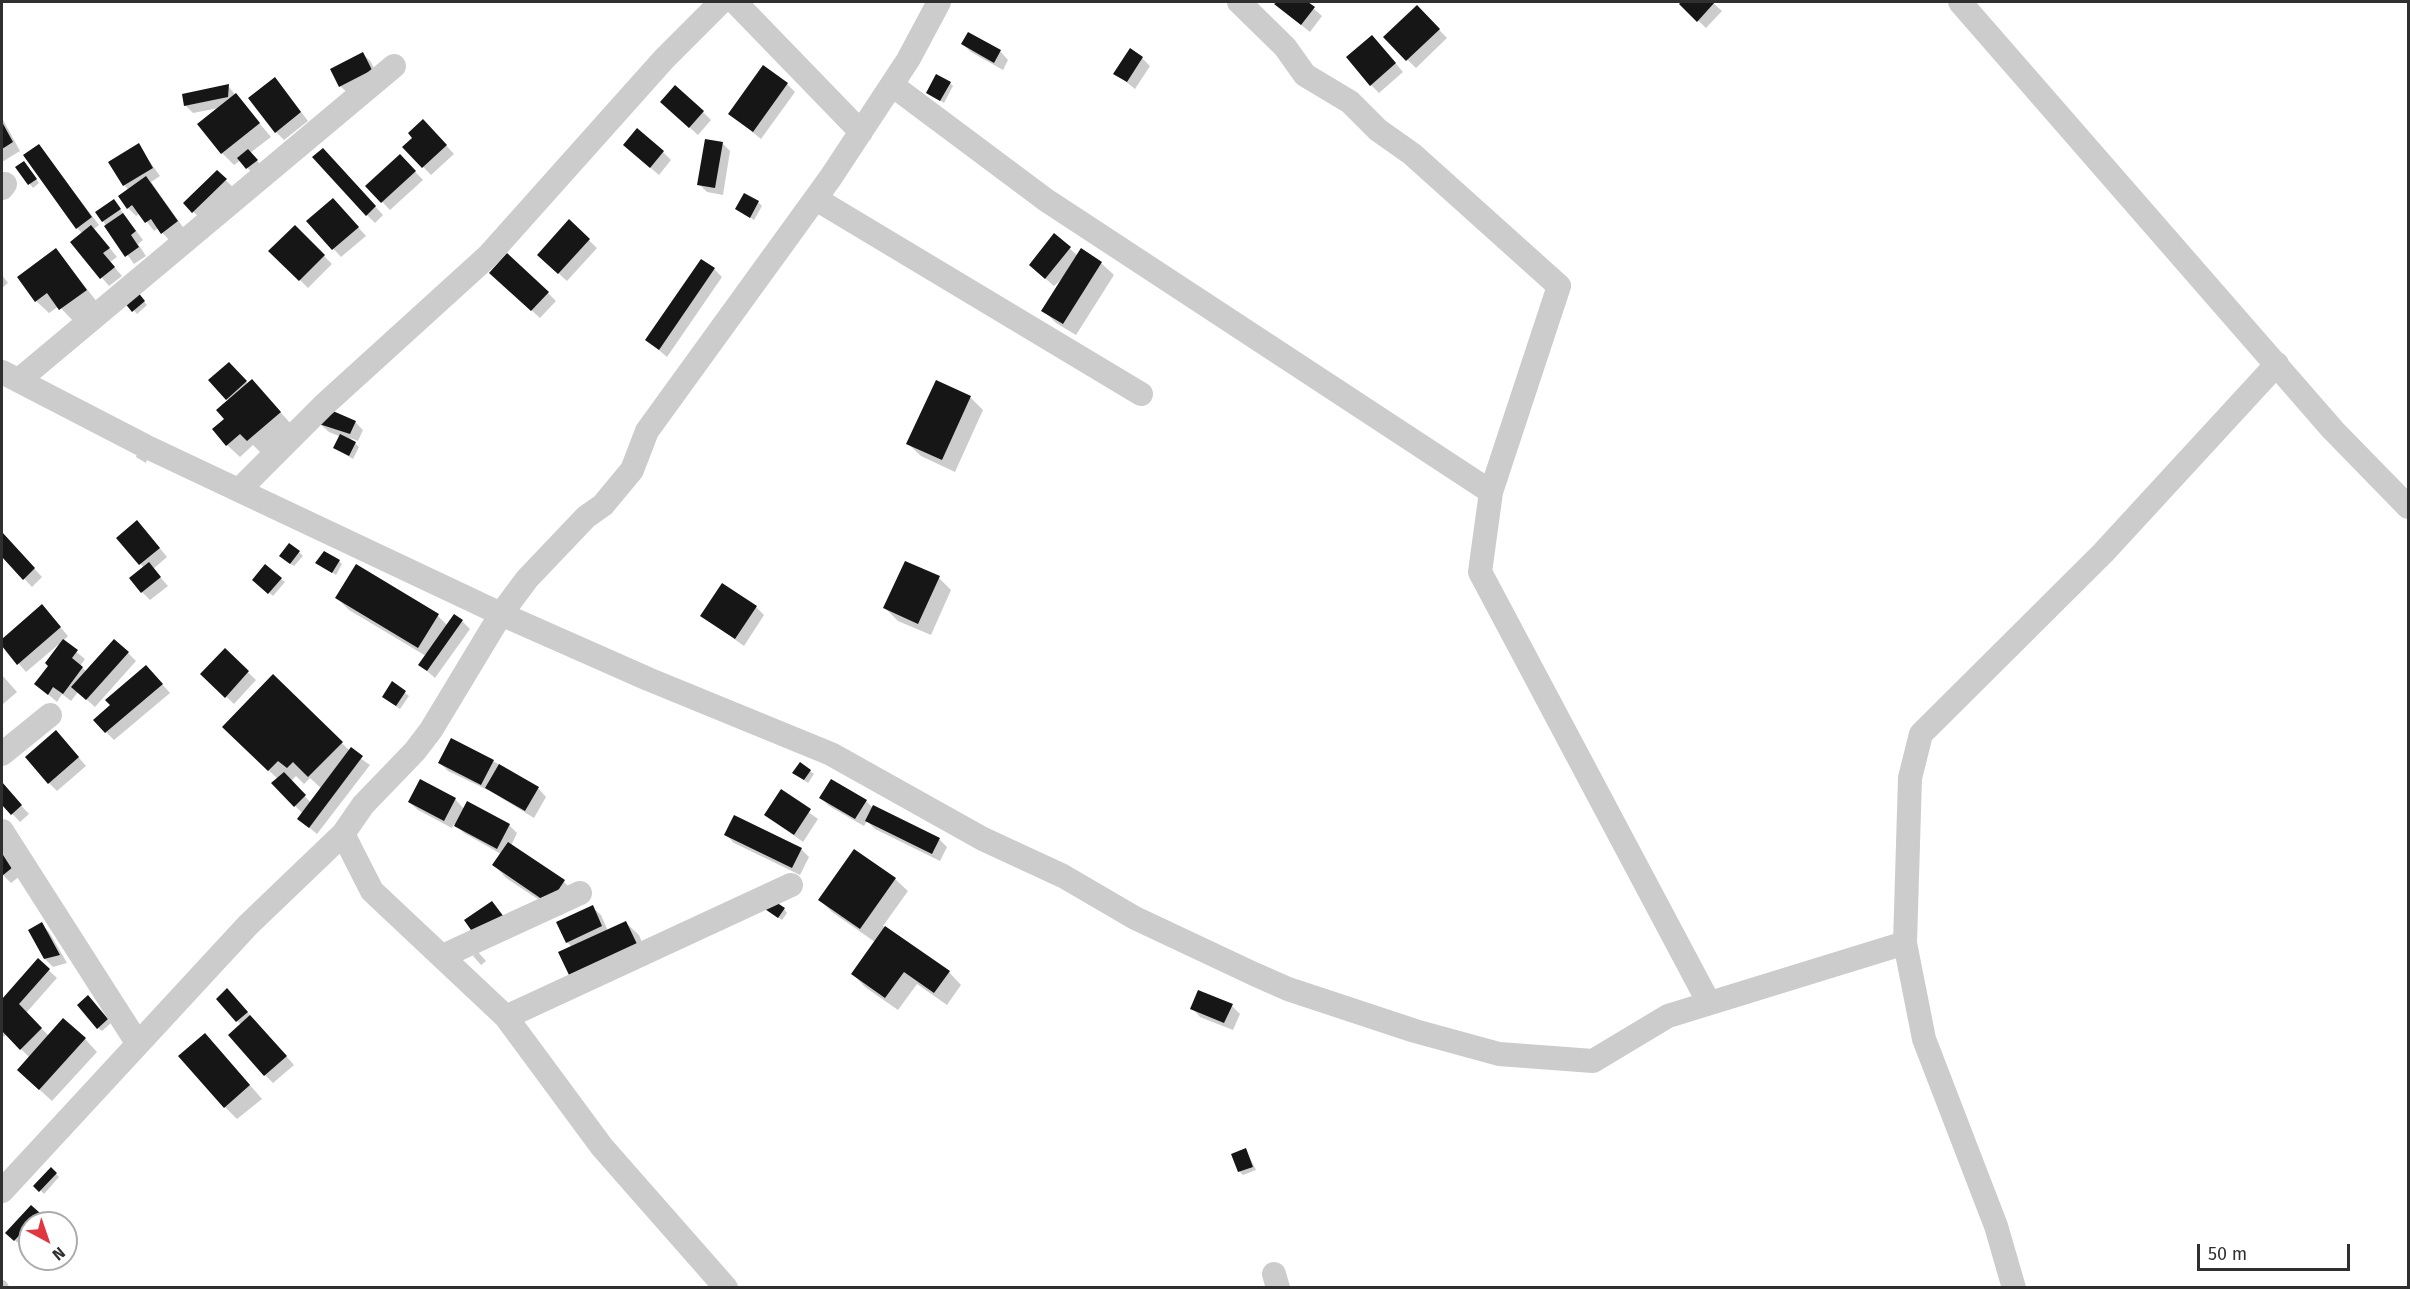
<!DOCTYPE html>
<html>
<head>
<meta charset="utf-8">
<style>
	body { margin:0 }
	#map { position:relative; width:2410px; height:1289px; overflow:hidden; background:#fff; font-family:"Fira Sans",sans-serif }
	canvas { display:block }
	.frame { position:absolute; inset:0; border:3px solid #2f2f2f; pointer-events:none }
	.north { position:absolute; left:18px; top:1211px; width:60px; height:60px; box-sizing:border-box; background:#fff; border:2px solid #acacac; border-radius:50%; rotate:140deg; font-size:16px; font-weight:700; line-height:24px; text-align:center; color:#2f2f2f }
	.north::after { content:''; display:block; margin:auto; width:21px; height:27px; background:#e03640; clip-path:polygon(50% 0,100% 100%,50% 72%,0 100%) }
	.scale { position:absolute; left:2197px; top:1244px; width:153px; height:27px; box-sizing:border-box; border:3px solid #2f2f2f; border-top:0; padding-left:8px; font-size:18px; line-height:21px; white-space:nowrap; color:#2f2f2f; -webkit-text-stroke:4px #fff; paint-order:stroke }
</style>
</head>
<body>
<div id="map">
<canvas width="2410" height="1289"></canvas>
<div class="frame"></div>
<div class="north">N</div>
<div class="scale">50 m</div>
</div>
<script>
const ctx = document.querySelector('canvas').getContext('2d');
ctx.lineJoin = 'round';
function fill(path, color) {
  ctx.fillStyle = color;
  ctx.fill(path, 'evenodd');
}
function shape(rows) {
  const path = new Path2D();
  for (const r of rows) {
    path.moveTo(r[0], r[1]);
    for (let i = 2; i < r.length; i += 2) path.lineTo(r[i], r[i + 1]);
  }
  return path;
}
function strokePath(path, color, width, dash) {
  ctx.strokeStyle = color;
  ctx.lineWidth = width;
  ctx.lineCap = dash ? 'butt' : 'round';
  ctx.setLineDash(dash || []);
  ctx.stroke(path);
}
fill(shape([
	[1278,2,1306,2,1322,16,1310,32,1285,12,1276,4],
	[1683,2,1712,2,1722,11,1706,28,1681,4],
	[1417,7,1447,38,1416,68,1385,38],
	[963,44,1000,51,1008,60,1003,70,971,52],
	[1380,45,1403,72,1379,93,1371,85],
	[363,54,371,62,379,79,349,94,340,86,332,70],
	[1142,58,1150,66,1135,89,1115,73],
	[950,83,953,86,944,103,927,92],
	[787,84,795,92,761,139,730,114],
	[228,86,271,137,250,153,260,164,251,172,241,160,234,165,222,153,219,108,193,113,185,105],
	[282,87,308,121,284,140,276,132],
	[670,110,703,112,711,120,698,135],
	[2,118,20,151,2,162],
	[431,129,454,154,431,175,404,147],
	[722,143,730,151,723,195,707,192,699,184],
	[138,145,160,176,151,182,185,230,170,241,158,228,154,231,140,213,136,216,128,208,129,190,124,185],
	[39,146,99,225,94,229,117,257,110,262,122,276,109,286,72,242,83,234,77,228],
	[663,152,671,160,659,175,633,153],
	[400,156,423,180,390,210,367,186],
	[331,158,383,215,375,223,367,215],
	[27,166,39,183,33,188,17,167],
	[217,172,234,188,202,220,185,204],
	[758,202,762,206,754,220,737,209],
	[117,205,143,240,138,244,146,256,134,264,97,213],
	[341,208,366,236,341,257,308,221],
	[569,221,597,248,567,281,547,263],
	[295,227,332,264,308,288,271,251],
	[1055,235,1078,256,1101,263,1114,275,1076,335,1056,323,1043,310,1065,276,1054,286,1039,273],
	[56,250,98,303,73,321,59,306,49,313,36,301],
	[714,269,722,277,667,357,647,340],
	[2,275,8,283,2,288],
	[499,281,548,293,556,301,540,318],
	[137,294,147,305,137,314,126,302],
	[237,372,248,384,264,394,292,425,261,453,253,445,240,457,227,445,226,419,229,401,210,380],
	[936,382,971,398,983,410,955,472,921,456,908,444],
	[355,422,363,430,358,441,350,438,359,447,353,459,335,448,341,437,329,432,320,424],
	[138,450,148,456,146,463,136,457],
	[145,530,167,557,153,569,168,586,150,600,142,592,144,568,118,538],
	[2,533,42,577,32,587,2,555],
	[299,552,303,556,294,566,285,560],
	[339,561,342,564,336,575,317,563],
	[356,566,438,616,448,626,462,621,470,629,435,678,420,665,426,656,349,610,337,598],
	[939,578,951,590,931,635,898,621,885,608],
	[254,579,281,579,285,582,273,596],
	[42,606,68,636,63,641,85,659,80,666,87,672,128,653,136,661,95,707,78,692,71,701,62,694,57,702,36,684,50,666,59,644,26,672,2,644],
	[756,607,764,615,744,646,702,616],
	[225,650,256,680,234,704,202,674],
	[2,675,17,692,2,705],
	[154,675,170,693,114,740,106,732],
	[273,676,350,751,370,765,317,834,299,819,303,814,273,783,278,779,240,744],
	[296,776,304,784,310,778,322,789,311,803,291,781],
	[392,683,409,696,400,709,387,700],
	[64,740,86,766,57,791,49,783],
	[493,761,538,788,546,797,534,818,490,791,448,771,440,763],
	[810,771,814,774,808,783,798,776],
	[2,785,29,814,20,822,2,803],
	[781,792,818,819,803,842,766,815],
	[821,798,866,801,873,808,939,839,947,847,940,861,875,829,867,821,864,826,829,806],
	[455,799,464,809,509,825,517,833,511,846,564,882,576,894,562,915,506,878,494,865,501,854,464,833,454,824,452,828,418,810,409,802],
	[726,835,801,849,809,857,800,875,734,843],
	[2,851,20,876,11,883,2,874],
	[895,879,908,891,883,926,949,972,961,985,947,1005,917,984,898,1010,865,987,853,974,875,942,832,912,820,900],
	[592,907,601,915,608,931,626,923,639,935,648,957,572,947,567,942],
	[784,909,787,913,782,920,767,910],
	[41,924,49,932,67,963,53,967,45,959],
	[478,952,486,961,481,965,473,956],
	[38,960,57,978,26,1013,49,1036,85,1039,97,1052,52,1101,31,1082,30,1058,6,1034,4,1037,2,1034,2,1001],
	[88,997,111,1023,102,1031,98,1028],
	[235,998,294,1065,273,1083,265,1075,241,1025,218,999],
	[1232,1006,1240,1014,1233,1030,1200,1017,1192,1008],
	[217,1047,262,1099,237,1119,225,1107],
	[1246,1150,1256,1170,1243,1175,1239,1171],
	[51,1169,59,1177,44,1194,36,1186],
	[32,1208,42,1218,38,1223,30,1223,30,1231,18,1243,7,1233]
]), '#0003');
fill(shape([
	[1277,2,1308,2,1315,7,1301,25,1274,4],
	[1681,2,1715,2,1697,22,1679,4],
	[1417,5,1440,29,1406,61,1383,37],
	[968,32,1001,50,994,63,961,44],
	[1372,35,1396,63,1370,86,1346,57],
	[1130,48,1143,57,1127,82,1113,74],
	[363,52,372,70,339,87,330,69],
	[763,65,788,83,753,132,728,114],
	[936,74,951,82,940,101,926,93],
	[275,77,301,112,275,133,248,98],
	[229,84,228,97,184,106,182,94],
	[675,85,704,111,689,128,660,102],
	[236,93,260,123,221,154,197,124],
	[423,119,447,145,422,168,402,147,412,138,408,133],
	[2,122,13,142,2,149],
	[637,128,664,151,650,168,623,145],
	[705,139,723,142,715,188,697,185],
	[139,143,153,168,123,186,108,162],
	[39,144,92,217,76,229,23,155],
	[323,148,376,206,366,216,312,157],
	[248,149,258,160,246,169,237,158],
	[400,154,416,171,381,203,365,186],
	[24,161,37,179,28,185,15,167],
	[217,170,227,179,192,213,183,203],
	[146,176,178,221,161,234,151,219,145,223,132,205,127,209,118,196],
	[744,193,759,201,750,218,735,209],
	[333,198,359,227,332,250,306,221],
	[114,199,121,209,102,222,95,212],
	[123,213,136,231,131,235,139,247,125,257,104,226],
	[569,219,590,239,558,274,537,255],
	[91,225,110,248,103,253,115,267,100,279,70,242],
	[295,225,325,255,299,281,268,251],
	[1054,233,1071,247,1045,279,1029,265],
	[56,248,87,290,59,310,47,293,35,302,17,277],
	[1081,248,1102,262,1063,324,1041,311],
	[507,253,549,292,531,311,489,273],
	[701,259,715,268,659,350,645,340],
	[137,291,145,301,132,312,124,302],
	[229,362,247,381,226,400,208,380],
	[252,379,281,412,247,441,240,434,226,446,212,429,224,419,216,410],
	[936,380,971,396,942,460,906,444],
	[326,408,356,421,350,434,319,424],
	[340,434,356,442,349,456,333,448],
	[137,520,160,548,139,565,116,538],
	[2,532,35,568,23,580,2,557],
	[289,543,300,551,290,564,279,556],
	[324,551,340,560,332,573,315,563],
	[905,561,940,576,918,624,883,608],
	[149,562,161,577,141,593,129,578],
	[265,564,282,578,268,594,252,580],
	[356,564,439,614,418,648,335,598],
	[722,583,757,606,735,639,700,616],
	[42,604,61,627,17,665,2,646,2,639],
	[454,614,463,620,427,671,418,665],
	[63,639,78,650,72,658,83,667,63,694,53,687,48,695,34,684,48,666,45,663],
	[114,639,129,652,86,700,71,687],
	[225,648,249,671,225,698,200,674],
	[146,665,163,684,105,733,93,720,110,705,105,700],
	[273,674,343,742,308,777,293,762,287,768,278,761,268,771,222,727],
	[392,681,406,691,396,706,382,697],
	[56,730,79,757,48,784,25,757],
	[451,738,494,760,481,785,438,763],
	[351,747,363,756,309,828,297,819],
	[800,762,811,770,804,780,792,773],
	[499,764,539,787,525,811,485,788],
	[284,772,306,795,294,807,271,783],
	[420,779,456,798,444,821,408,802],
	[831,779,867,800,855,819,819,798],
	[2,782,22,805,11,815,2,805],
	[781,789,811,809,794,835,764,815],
	[467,801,510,824,497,849,454,826],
	[873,805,940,838,932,854,865,821],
	[734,815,802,848,792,868,724,835],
	[508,842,565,880,549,904,492,865],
	[854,849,896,878,860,929,818,900],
	[2,851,13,867,2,876],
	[768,897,785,908,778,918,762,907],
	[492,901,504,917,476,937,464,920],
	[593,905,602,926,566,943,556,922],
	[626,921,637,944,569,975,558,952],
	[42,922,60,955,44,959,28,930],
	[885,926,950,971,934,993,904,972,885,998,851,974],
	[38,958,50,969,19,1004,42,1028,20,1050,2,1031,2,999],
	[227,988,248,1012,236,1022,216,999],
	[1198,990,1233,1004,1224,1023,1190,1009],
	[88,995,108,1019,97,1029,77,1005],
	[250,1015,287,1056,264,1076,228,1035],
	[63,1018,86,1038,39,1090,17,1070],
	[205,1033,250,1085,224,1108,178,1056],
	[1246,1148,1253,1167,1238,1172,1231,1154],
	[51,1167,57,1173,39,1192,33,1186],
	[31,1205,40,1213,14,1241,5,1233]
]), '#161616');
strokePath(shape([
	[2,1286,3,1288]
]), '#ccc', 12);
strokePath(shape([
	[735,2,861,132],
	[1239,2,1285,47,1305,75,1350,102,1378,130,1412,154,1559,286,1491,492,1480,572,1709,1003],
	[1960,2,2333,430,2408,507],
	[892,85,1046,200,1491,492],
	[2,188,5,184],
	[816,199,1141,394],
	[2,372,145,446,501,614,648,679,831,754,983,839,1063,876,1135,918,1254,974,1288,989,1415,1031,1499,1054,1593,1061,1668,1016,1905,943],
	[19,380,394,66],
	[239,490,324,405,488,256,664,59,721,2],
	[2,754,50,715],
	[2,831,138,1044],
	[343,834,372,891,506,1017,602,1147,726,1288],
	[443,956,580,893],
	[506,1017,791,885],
	[2,1191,248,925,343,834,363,805,415,751,431,730,501,614,527,579,586,517,603,505,632,470,647,431,831,177,908,60,939,2],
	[1274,1274,1278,1288],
	[2014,1288,1996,1226,1924,1039,1905,943,1910,778,1921,734,2103,553,2277,364]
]), '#ccc', 24);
</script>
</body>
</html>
